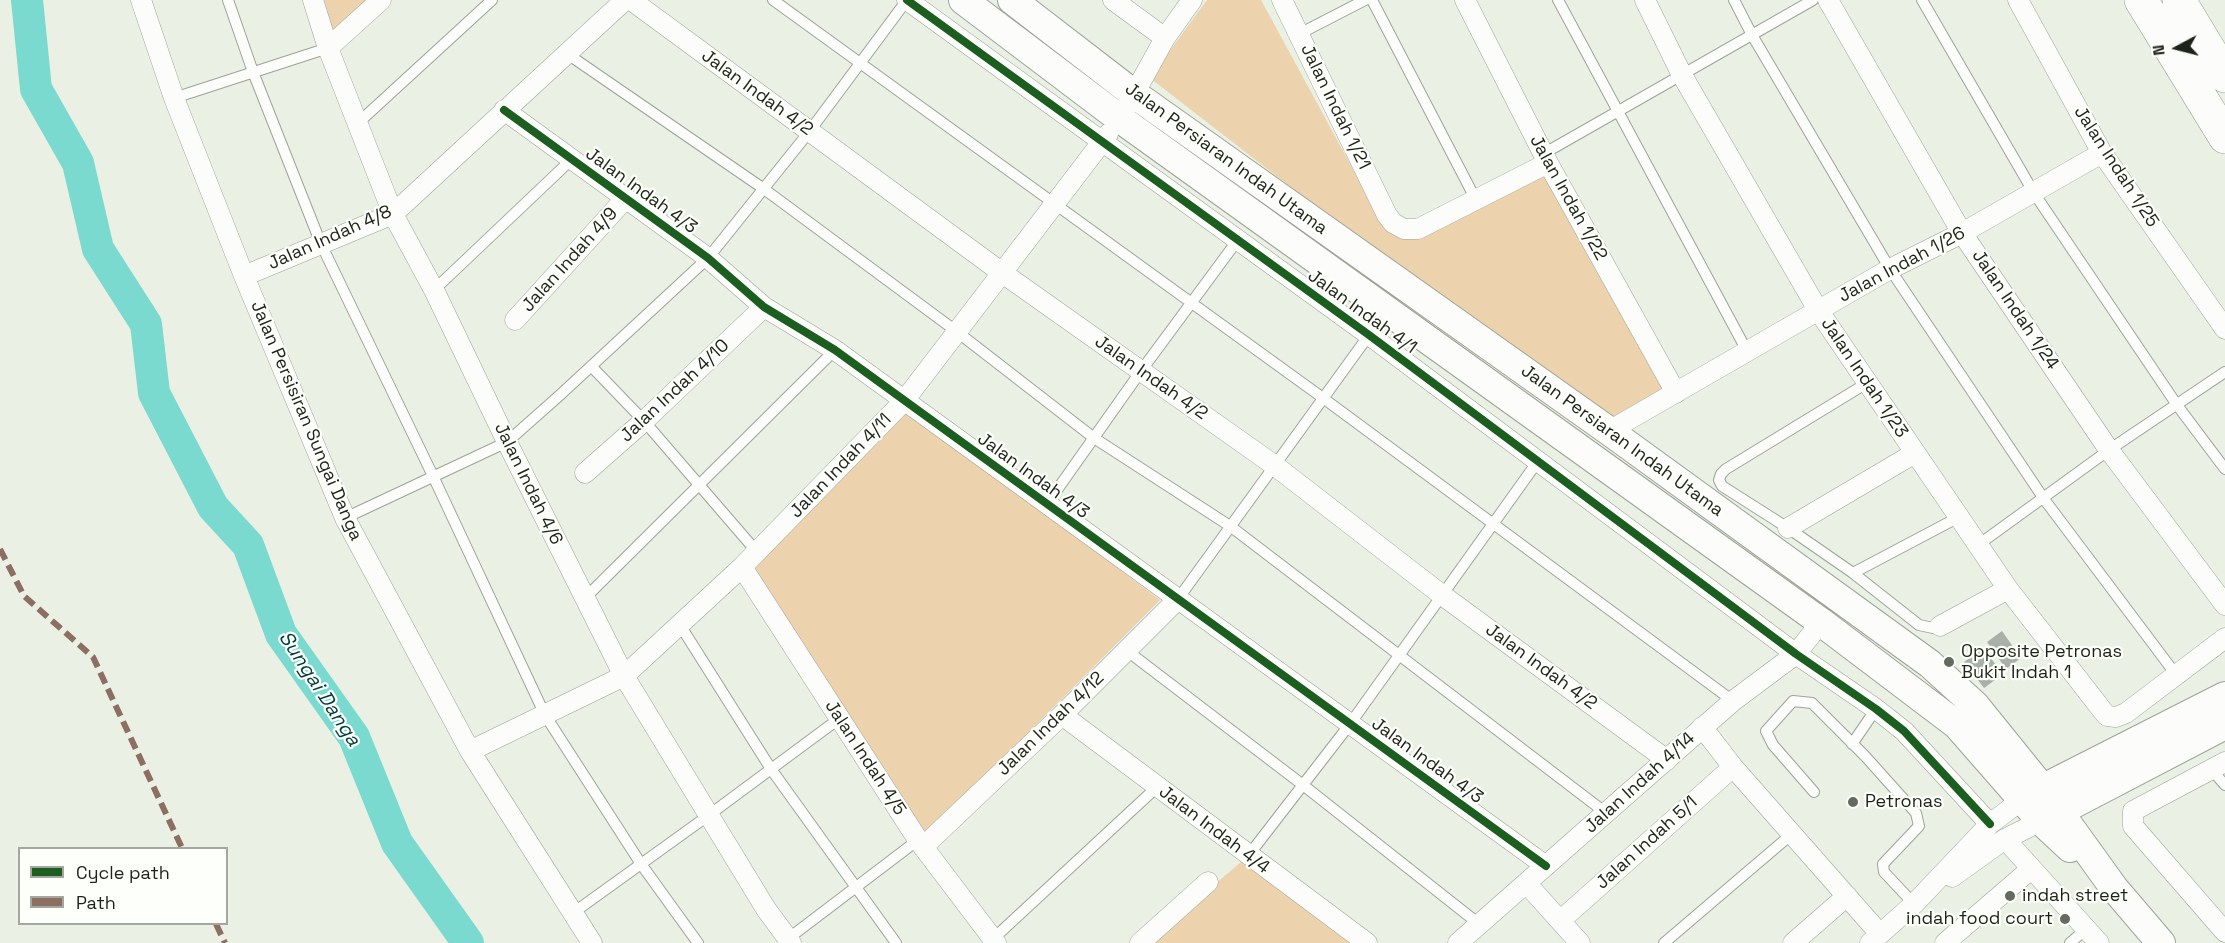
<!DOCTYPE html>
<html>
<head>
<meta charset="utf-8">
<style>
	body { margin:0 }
	#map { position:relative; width:2225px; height:943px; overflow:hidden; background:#eaf0e3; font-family:"Space Grotesk",sans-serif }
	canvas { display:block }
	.legend { position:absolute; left:18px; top:847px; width:210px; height:78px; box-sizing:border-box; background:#fdfffa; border:2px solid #a4a7a0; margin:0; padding:8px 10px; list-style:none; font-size:18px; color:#1e2219 }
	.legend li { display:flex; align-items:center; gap:12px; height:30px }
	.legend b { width:30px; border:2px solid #a4a7a0 }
	.north { position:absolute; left:2147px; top:18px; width:60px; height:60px; -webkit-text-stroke:4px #fdfffa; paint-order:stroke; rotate:263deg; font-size:16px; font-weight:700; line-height:24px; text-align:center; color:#1e2219 }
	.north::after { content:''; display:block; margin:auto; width:21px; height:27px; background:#1e2219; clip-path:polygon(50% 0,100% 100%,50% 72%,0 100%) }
</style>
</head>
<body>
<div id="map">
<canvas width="2225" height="943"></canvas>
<ul class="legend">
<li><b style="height:8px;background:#1b5e20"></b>Cycle path</li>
<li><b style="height:8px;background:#8d6e63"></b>Path</li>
</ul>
<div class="north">N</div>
</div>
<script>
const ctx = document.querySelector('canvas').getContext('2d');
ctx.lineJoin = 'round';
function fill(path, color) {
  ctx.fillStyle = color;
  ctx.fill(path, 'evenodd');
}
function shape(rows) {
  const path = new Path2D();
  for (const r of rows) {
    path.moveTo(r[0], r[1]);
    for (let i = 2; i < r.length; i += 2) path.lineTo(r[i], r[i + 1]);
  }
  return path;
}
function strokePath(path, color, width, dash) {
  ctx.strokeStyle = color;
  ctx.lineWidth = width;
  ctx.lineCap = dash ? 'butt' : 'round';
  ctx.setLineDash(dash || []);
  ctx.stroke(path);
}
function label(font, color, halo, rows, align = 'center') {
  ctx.font = font + ' "Space Grotesk",sans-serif';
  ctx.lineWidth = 4.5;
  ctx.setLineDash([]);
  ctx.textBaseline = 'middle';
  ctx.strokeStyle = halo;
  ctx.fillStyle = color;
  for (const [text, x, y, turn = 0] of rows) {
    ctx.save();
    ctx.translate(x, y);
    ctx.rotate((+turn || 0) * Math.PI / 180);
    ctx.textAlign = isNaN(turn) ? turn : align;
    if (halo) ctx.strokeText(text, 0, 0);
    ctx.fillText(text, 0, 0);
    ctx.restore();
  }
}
fill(shape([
	[317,0,373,0,330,39],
	[1207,0,1261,0,1380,219,1394,233,1545,173,1667,392,1609,426,1364,244,1150,78],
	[905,408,1160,600,924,838,752,566],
	[1248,856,1354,943,1146,943]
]), '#ecd2ad');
strokePath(shape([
	[27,0,36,89,78,163,98,249,146,324,154,393,213,507,248,545,281,634,354,737,397,843,468,943]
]), '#7adacf', 32);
fill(shape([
	[2002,631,2021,658,2006,669,1987,642],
	[1983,648,2003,674,1984,688,1964,662]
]), '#a9b0a8');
const service = shape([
	[228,0,253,72,321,244,433,476,545,715,641,864,698,943],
	[773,0,1323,398,1733,701],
	[1372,0,1476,200],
	[1558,0,1747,351],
	[1734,0,1752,35,1890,269,2044,499,2177,676],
	[1922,0,2034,193,2177,405,2225,469],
	[1299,34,1365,0],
	[566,53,764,189,956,331,1094,438,1230,526,1606,813],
	[174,98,328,48],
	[358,123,492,0],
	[1543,154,1813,0],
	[434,290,572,159],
	[591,366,644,421,757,552],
	[1867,383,1726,469,1721,474,1719,480,1722,486,1788,528,1853,573,1919,625,1933,628,1940,626],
	[1047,504,1141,371,1237,241],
	[345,518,507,442,560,395,708,258,809,132,907,0],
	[1978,545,2109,450,2225,372],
	[1853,573,1959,517],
	[585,598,835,350],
	[1178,599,1369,335],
	[680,625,771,769,896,943],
	[1126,650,1303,785,1479,924],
	[1852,744,1876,709],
	[2211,769,2225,785],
	[1814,792,1773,745,1766,731,1793,701,1812,703,1865,756,1916,813,1919,826,1883,864,1884,872,1914,904],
	[1248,856,1350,724,1538,461],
	[573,913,709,815,840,718],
	[993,939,1157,787],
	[785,941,918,840],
	[1664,943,1793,833],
	[2070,943,2086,929]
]);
const minor = shape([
	[141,0,174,98,244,276,345,518,470,751,592,943],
	[313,0,328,48,393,214,434,290,507,442,624,676,766,909,791,943],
	[631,0,1001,272,1274,465,1442,595,1667,760],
	[907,0,1369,335,1796,654,1876,709,1904,731,1990,824],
	[1113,0,1165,38],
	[1282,0,1387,215,1393,223,1404,229,1418,229,1548,163],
	[1465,0,1548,163,1676,393],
	[1645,0,1682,75,1818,310,2008,589,2102,710,2107,716,2116,717,2126,713,2225,638],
	[1828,0,1962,233,2109,450,2225,605],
	[2018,0,2102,153,2225,329],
	[328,48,381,0],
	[1128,105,1165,38,1192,0],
	[504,110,708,258,764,307,835,350,1546,866],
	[244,276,393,214,625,0],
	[515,320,625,199],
	[1609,431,1890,269,1962,233,2102,153],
	[585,473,644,421,764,307],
	[1788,528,1915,453],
	[742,567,918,840,996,943],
	[1940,626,2008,589],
	[1062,715,1367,943],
	[1702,727,1733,767,1880,934],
	[470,751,624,676,742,567,904,401,1108,134],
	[2225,762,2133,811,2133,826,2225,932],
	[2005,839,2099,943],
	[923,847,1062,715,1178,599],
	[1952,877,2005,839,2041,821],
	[1526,883,1580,943],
	[1561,920,1733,767],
	[1140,943,1208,882],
	[1458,943,1733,701,1796,654,1821,622],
	[1793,943,1847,896],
	[1870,943,1914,904,1990,824,2023,799],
	[1945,943,2031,869]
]);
const secondary = shape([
	[963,0,1119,118,1821,622,1957,725,2041,821,2070,848],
	[1012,0,1134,94,1609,431,1930,664,1975,705,2042,788,2114,888,2161,943],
	[2026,797,2225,696],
	[2043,820,2225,725]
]);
const motorway = shape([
	[2141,0,2225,137],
	[2179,0,2225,76]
]);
strokePath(service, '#9ea399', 12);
strokePath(minor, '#9ea399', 21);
strokePath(secondary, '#9ea399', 30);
strokePath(motorway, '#9ea399', 34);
strokePath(service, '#fcfdfb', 10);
strokePath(minor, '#fcfdfb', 20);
strokePath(secondary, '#fcfdfb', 28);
strokePath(motorway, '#fcfdfb', 33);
strokePath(shape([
	[0,549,24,596,93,657,182,848],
	[216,924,225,943]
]), '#8d6e63', 6, [12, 6]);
strokePath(shape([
	[907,0,1369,335,1796,654,1876,709,1904,731,1990,824],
	[504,110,708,258,764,307,835,350,1546,866]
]), '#1b5e20', 8);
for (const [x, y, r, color] of [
	[1949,662,6,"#656a60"],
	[1853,802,6,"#656a60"],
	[2010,896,6,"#656a60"],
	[2065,919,6,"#656a60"]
]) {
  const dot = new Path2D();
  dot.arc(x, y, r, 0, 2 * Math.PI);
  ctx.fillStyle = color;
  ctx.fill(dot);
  strokePath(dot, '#fdfffa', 2);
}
label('18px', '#1e2219', '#fdfffa', [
	["Jalan Indah 4/2",757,93,36],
	["Jalan Indah 1/21",1335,107,64],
	["Jalan Persiaran Indah Utama",1226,159,36],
	["Jalan Indah 1/25",2116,167,57],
	["Jalan Indah 4/3",641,191,36],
	["Jalan Indah 1/22",1568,198,61],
	["Jalan Indah 4/8",330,238,-24],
	["Jalan Indah 4/9",570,260,-48],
	["Jalan Indah 1/26",1902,265,-28],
	["Jalan Indah 1/24",2015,310,56],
	["Jalan Indah 4/1",1362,312,36],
	["Jalan Indah 4/2",1151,378,35],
	["Jalan Indah 1/23",1864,378,56],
	["Jalan Indah 4/10",675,391,-43],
	["Jalan Persisiran Sungai Danga",306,421,67],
	["Jalan Persiaran Indah Utama",1622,441,36],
	["Jalan Indah 4/11",841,466,-46],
	["Jalan Indah 4/3",1033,476,36],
	["Jalan Indah 4/6",528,484,64],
	["Jalan Indah 4/2",1541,667,36],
	["Jalan Indah 4/12",1051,724,-44],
	["Jalan Indah 4/5",865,758,57],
	["Jalan Indah 4/3",1427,761,36],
	["Jalan Indah 4/14",1640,783,-42],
	["Jalan Indah 4/4",1214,830,37],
	["Jalan Indah 5/1",1647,843,-42]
]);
label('18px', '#1e2219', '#fdfffa', [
	["Opposite Petronas",1961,652],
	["Bukit Indah 1",1961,673],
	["Petronas",1865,802],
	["indah street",2022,896],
	["indah food court",2053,919,"right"]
], 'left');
label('italic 20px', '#003e3a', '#fdfffa', [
	["Sungai Danga",319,689,57]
]);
</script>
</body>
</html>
